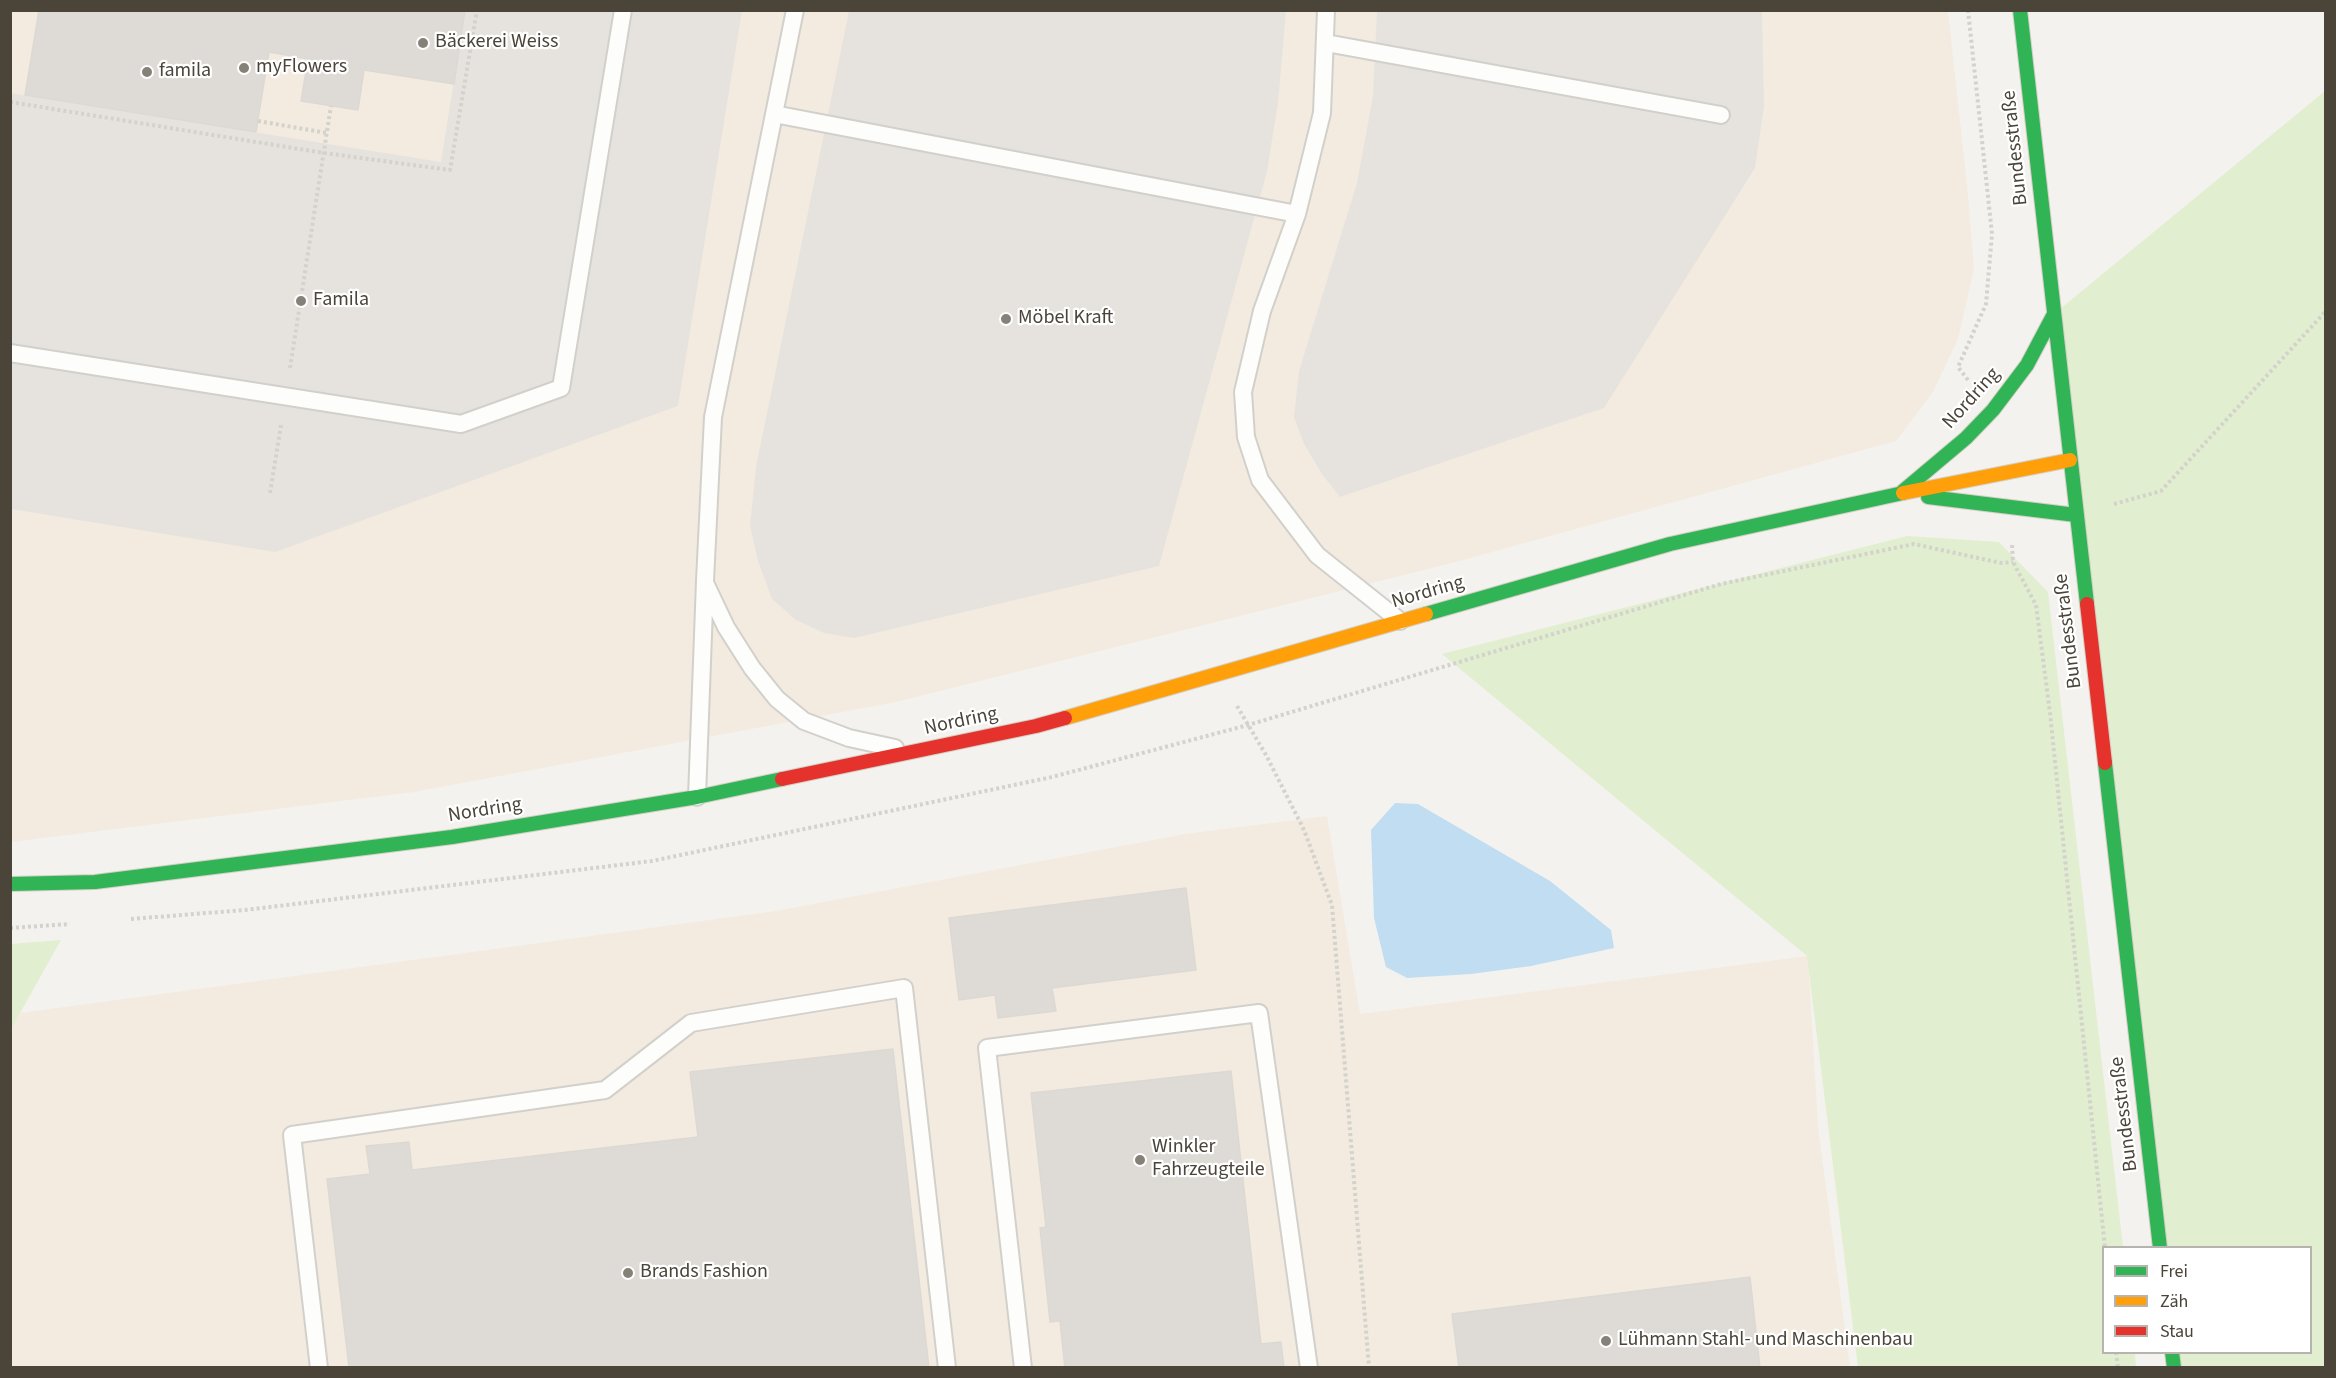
<!DOCTYPE html>
<html>
<head>
<meta charset="utf-8">
<style>
	body { margin:0 }
	#map { position:relative; width:2336px; height:1378px; overflow:hidden; background:#f4f2ee; font-family:"Source Sans 3",sans-serif }
	canvas { display:block }
	.frame { position:absolute; inset:0; border:12px solid #4b4439; pointer-events:none }
	.legend { position:absolute; left:2102px; top:1246px; width:210px; height:108px; box-sizing:border-box; background:#fff; border:2px solid #b7b4b0; margin:0; padding:8px 10px; list-style:none; font-size:18px; color:#4b4439 }
	.legend li { display:flex; align-items:center; gap:12px; height:30px }
	.legend b { width:30px; border:2px solid #b7b4b0 }
</style>
</head>
<body>
<div id="map">
<canvas width="2336" height="1378"></canvas>
<div class="frame"></div>
<ul class="legend">
<li><b style="height:8px;background:#30b455"></b>Frei</li>
<li><b style="height:8px;background:#ff9f0a"></b>Zäh</li>
<li><b style="height:8px;background:#e5322d"></b>Stau</li>
</ul>
</div>
<script>
const ctx = document.querySelector('canvas').getContext('2d');
ctx.lineJoin = 'round';
function fill(path, color) {
  ctx.fillStyle = color;
  ctx.fill(path, 'evenodd');
}
function shape(rows) {
  const path = new Path2D();
  for (const r of rows) {
    path.moveTo(r[0], r[1]);
    for (let i = 2; i < r.length; i += 2) path.lineTo(r[i], r[i + 1]);
  }
  return path;
}
function strokePath(path, color, width, dash) {
  ctx.strokeStyle = color;
  ctx.lineWidth = width;
  ctx.lineCap = dash ? 'butt' : 'round';
  ctx.setLineDash(dash || []);
  ctx.stroke(path);
}
function label(font, color, halo, rows, align = 'center') {
  ctx.font = font + ' "Source Sans 3",sans-serif';
  ctx.lineWidth = 4.5;
  ctx.setLineDash([]);
  ctx.textBaseline = 'middle';
  ctx.strokeStyle = halo;
  ctx.fillStyle = color;
  for (const [text, x, y, turn = 0] of rows) {
    ctx.save();
    ctx.translate(x, y);
    ctx.rotate((+turn || 0) * Math.PI / 180);
    ctx.textAlign = isNaN(turn) ? turn : align;
    if (halo) ctx.strokeText(text, 0, 0);
    ctx.fillText(text, 0, 0);
    ctx.restore();
  }
}
fill(shape([
	[10,11,1948,11,1968,194,1974,269,1958,339,1933,392,1896,441,1452,563,896,702,414,792,11,842],
	[1327,816,1360,1014,1808,956,1818,1127,1850,1367,11,1368,10,1029,20,1013,776,911,1185,834]
]), '#f3ebdf');
fill(shape([
	[2325,91,2325,1367,2174,1367,2172,1353,2310,1352,2310,1248,2160,1247,2054,314],
	[1907,536,1999,542,2048,592,2123,1247,2104,1248,2104,1352,2135,1353,2136,1367,1858,1367,1807,956,1442,654],
	[61,940,20,1013,11,1029,11,944]
]), '#e1eecf');
fill(shape([
	[465,11,742,11,678,406,275,552,11,509,10,93,441,162],
	[849,11,1286,11,1278,103,1267,171,1159,566,854,638,824,633,796,620,772,599,758,561,750,526,756,467],
	[1377,11,1762,11,1764,106,1755,168,1604,408,1340,497,1322,474,1304,444,1294,417,1299,371,1357,183,1373,96]
]), '#e6e3df');
fill(shape([
	[1395,803,1418,804,1550,881,1611,930,1614,948,1531,966,1471,974,1407,978,1386,967,1374,918,1371,830]
]), '#c0ddf1');
const building = shape([
	[39,10,465,10,454,84,364,70,358,110,301,101,308,59,269,52,256,132,25,95,39,10],
	[1186,888,1196,970,1052,988,1056,1011,998,1018,995,995,959,1000,949,918,1186,888],
	[893,1049,929,1368,349,1368,327,1179,370,1174,366,1146,409,1142,412,1170,698,1137,690,1072,893,1049],
	[1231,1071,1261,1344,1281,1342,1284,1368,1065,1368,1060,1321,1050,1322,1040,1228,1046,1227,1031,1093,1231,1071],
	[1750,1277,1760,1368,1459,1368,1452,1314,1750,1277]
]);
fill(building, '#dedbd6');
strokePath(building, '#dcd9d4', 1.5);
const lane = shape([
	[1326,10,1322,113,1297,214,1262,311,1243,392,1246,437,1260,480,1317,555,1400,621],
	[1326,43,1721,115],
	[774,114,1297,214],
	[10,353,461,424,561,388,623,10],
	[706,585,726,627,752,668,777,699,804,721,849,738,895,748],
	[697,797,705,581,713,417,795,10],
	[319,1368,292,1135,605,1090,691,1023,904,988,947,1368],
	[1023,1368,987,1048,1259,1013,1309,1368]
]);
const fast = shape([
	[2020,10,2087,604],
	[1903,491,1966,438,1993,410,2027,365,2054,314],
	[1928,497,2076,515],
	[1426,614,1670,544,1903,493],
	[2105,763,2160,1248],
	[10,884,95,882,452,837,697,797,782,779],
	[2172,1352,2174,1368]
]);
const slow = shape([
	[1903,493,2070,460],
	[1065,718,1426,614]
]);
const jam = shape([
	[2087,604,2105,763],
	[782,779,1036,726,1065,718]
]);
strokePath(lane, '#d2d0cb', 20);
strokePath(fast, '#d3cfc5', 16);
strokePath(slow, '#d3cfc5', 16);
strokePath(jam, '#d3cfc5', 16);
strokePath(shape([
	[10,102,324,153,450,170,477,10],
	[258,121,327,133],
	[290,368,331,106],
	[1968,380,1958,367,1986,304,1992,234,1968,10],
	[270,493,281,425],
	[2114,504,2161,491,2326,311],
	[2012,545,2013,562,2036,605,2050,713,2105,1248],
	[1237,706,1266,755,1304,830,1332,905,1369,1368],
	[131,919,245,910,652,861,1052,777,1248,725,1721,584,1914,544,2001,563,2013,562],
	[10,928,70,924],
	[2116,1352,2118,1368]
]), '#d3d2cc', 4, [3, 3]);
strokePath(lane, '#fdfdfc', 16);
strokePath(fast, '#30b455', 14);
strokePath(slow, '#ff9f0a', 14);
strokePath(jam, '#e5322d', 14);
for (const [x, y, r, color] of [
	[423,43,6,"#868178"],
	[244,68,6,"#868178"],
	[147,72,6,"#868178"],
	[301,301,6,"#868178"],
	[1006,319,6,"#868178"],
	[1140,1160,6,"#868178"],
	[628,1273,6,"#868178"],
	[1606,1341,6,"#868178"]
]) {
  const dot = new Path2D();
  dot.arc(x, y, r, 0, 2 * Math.PI);
  ctx.fillStyle = color;
  ctx.fill(dot);
  strokePath(dot, '#fff', 2);
}
label('20px', '#4b4439', '#fff', [
	["Bäckerei Weiss",435,43],
	["myFlowers",256,68],
	["famila",159,72],
	["Famila",313,301],
	["Möbel Kraft",1018,319],
	["Winkler",1152,1148],
	["Fahrzeugteile",1152,1171],
	["Brands Fashion",640,1273],
	["Lühmann Stahl- und Maschinenbau",1618,1341]
], 'left');
label('20px', '#4b4439', '#fff', [
	["Bundesstraße",2016,148,-96],
	["Nordring",1972,399,-48],
	["Nordring",1428,593,-16],
	["Bundesstraße",2069,631,-97],
	["Nordring",961,722,-12],
	["Nordring",485,811,-9],
	["Bundesstraße",2125,1114,-97]
]);
</script>
</body>
</html>
